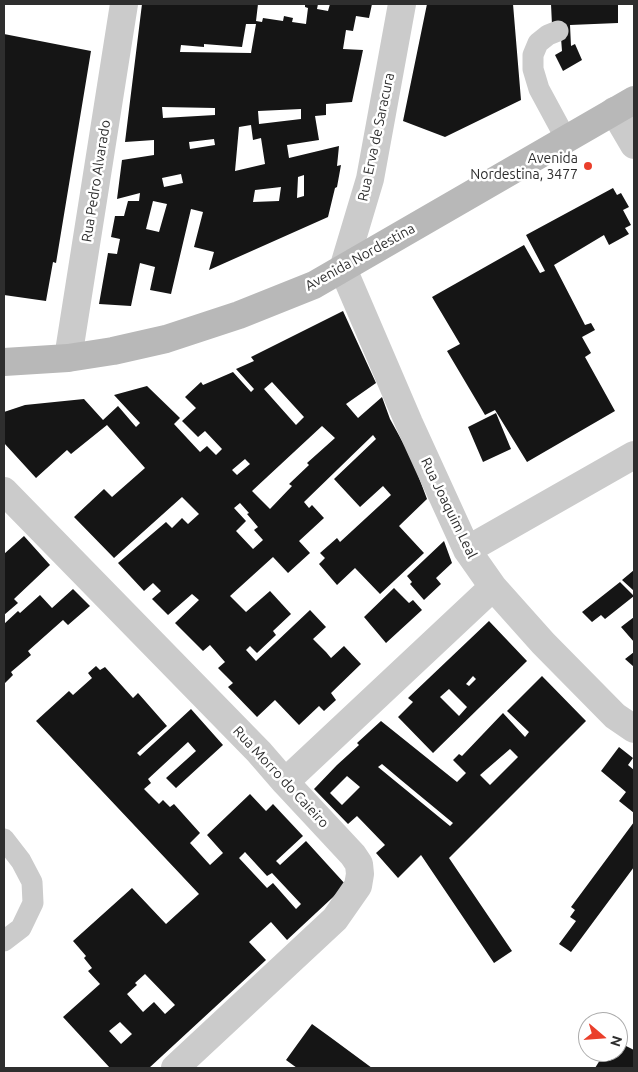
<!DOCTYPE html>
<style>
body{margin:0}
#map{position:relative;width:638px;height:1072px;overflow:hidden;background:#fff;font-family:Ubuntu,sans-serif}
canvas{display:block}
.frame{position:absolute;inset:0;border:5px solid #2e2e2e;pointer-events:none}
.north{position:absolute;left:578px;top:1012px;width:50px;height:50px;box-sizing:border-box;background:#fff;border:1px solid #ababab;border-radius:50%;rotate:108deg;font-size:14px;font-weight:700;line-height:20px;text-align:center;color:#2e2e2e}
.north::after{content:'';display:block;margin:auto;width:18px;height:22px;background:#ea3f2b;clip-path:polygon(50% 0,100% 100%,50% 72%,0 100%)}
</style>
<div id="map">
<canvas width="638" height="1072"></canvas>
<div class="frame"></div>
<div class="north">N</div>
</div>
<script>
const g = document.querySelector('canvas').getContext('2d');
g.lineJoin = 'round';
function paint(path, color) { g.fillStyle = color; g.fill(path, 'evenodd'); }
const shape = rows => new Path2D(rows.map(r => 'M' + r).join(''));
function strokePath(path, color, width, dash) { g.strokeStyle = color; g.lineWidth = width; g.lineCap = dash ? 'butt' : 'round'; g.setLineDash(dash || []); g.stroke(path); }
function label(font, color, halo, rows, align = 'center') {
  g.font = font + ' Ubuntu,sans-serif'; g.lineWidth = 5; g.setLineDash([]); g.textBaseline = 'middle'; g.strokeStyle = halo; g.fillStyle = color; for (const [text, x, y, turn = 0] of rows) {
    g.save(); g.translate(x, y); g.rotate((+turn || 0) * Math.PI / 180); g.textAlign = isNaN(turn) ? turn : align; if (halo) g.strokeText(text, 0, 0); g.fillText(text, 0, 0); g.restore();
  }
}
const building = shape([
 [142,4,258,4,256,21,262,22,263,18,283,21,284,16,293,18,292,22,306,24,308,8,305,7,305,4,318,4,317,9,328,11,330,4,372,4,369,18,356,16,353,31,346,30,343,49,363,50,352,102,326,104,326,115,315,116,319,140,287,145,289,158,339,146,337,166,341,165,337,187,335,188,328,217,209,270,214,252,194,247,203,212,191,209,171,294,150,290,155,267,140,263,131,306,99,304,108,253,117,254,120,239,111,237,115,216,124,216,128,201,139,201,140,193,117,199,122,160,154,155,154,140,125,142],
 [246,24,256,24,251,53,180,52,181,45,204,47,204,44,242,47],
 [162,107,215,108,215,115,163,118],
 [301,109,301,119,259,124,258,111],
 [251,125,253,140,261,138,265,164,235,171,239,127],
 [214,139,215,145,190,149,189,142],
 [181,174,183,183,164,187,162,178],
 [304,175,304,196,297,198,298,177],
 [281,187,279,201,253,202,255,190],
 [153,201,167,204,159,232,146,229],
 [427,4,446,4,446,5,513,4,521,100,445,137,403,121],
 [551,4,618,4,618,23,570,25,571,46,575,44,582,60,563,71,555,55,562,51,560,25,552,25],
 [4,34,91,51,56,263,53,262,46,301,4,295],
 [613,188,617,195,621,193,629,207,623,210,631,225,625,228,629,234,609,245,604,235,554,265,585,325,591,323,595,330,582,337,591,353,585,357,615,411,527,462,495,410,485,415,447,351,460,344,432,297,524,245,540,273,545,271,526,235],
 [343,311,376,383,346,404,358,418,382,397,390,419,412,459,427,499,399,526,424,553,380,594,355,568,337,585,319,564,325,558,320,553,337,538,340,542,391,495,383,486,360,507,334,479,376,439,373,435,304,502,309,508,312,505,324,518,299,541,310,553,288,573,273,557,230,596,246,612,270,591,291,614,273,631,276,635,257,653,250,646,246,650,256,661,310,610,326,627,313,639,326,652,331,658,344,646,361,664,331,693,336,700,324,711,319,706,299,725,275,700,257,717,228,687,233,683,218,668,225,662,210,645,203,651,175,623,199,600,192,594,168,615,152,599,161,591,153,583,144,591,118,563,166,522,172,528,182,518,188,524,199,514,182,497,114,558,74,517,104,489,112,497,145,468,107,425,71,454,67,450,36,478,4,443,4,412,25,405,84,399,103,420,118,406,136,427,140,423,114,395,147,386,180,418,174,424,200,452,207,446,216,455,222,449,205,431,198,437,182,421,196,408,185,397,201,382,203,385,233,372,251,392,254,389,236,369,254,361,251,357],
 [272,382,304,417,296,425,264,389],
 [322,426,335,438,307,463,309,465,289,484,292,486,270,509,252,491],
 [245,459,250,464,237,475,232,470],
 [240,503,249,513,247,514,258,527,254,530,263,540,253,549,236,531,246,521,234,508],
 [496,413,511,449,483,462,468,427],
 [24,536,50,565,14,599,18,603,4,615,4,554],
 [444,541,452,563,436,578,441,584,424,600,410,584,412,582,407,576],
 [634,570,634,591,622,580],
 [620,582,634,596,605,619,601,615,592,622,582,612],
 [394,588,409,603,413,600,422,610,386,643,364,617],
 [73,589,90,606,68,625,63,620,28,651,31,655,11,672,13,675,4,684,4,624,18,611,20,613,40,595,52,608],
 [634,617,634,642,621,627],
 [489,621,527,661,433,753,398,717,413,702,408,698],
 [473,676,476,679,469,686,466,684],
 [449,689,467,707,459,716,440,697],
 [634,652,634,667,625,659],
 [96,666,100,670,105,667,133,698,138,693,167,726,137,753,140,756,191,709,223,745,176,788,166,778,196,751,188,742,148,779,151,783,144,789,159,804,163,800,170,807,174,804,200,833,190,843,210,865,223,853,207,835,250,794,266,811,273,804,303,836,276,861,280,865,306,841,346,885,287,940,271,922,249,942,266,960,149,1068,110,1068,63,1017,100,984,88,971,92,968,84,958,86,956,73,941,132,888,166,924,199,894,36,721,69,691,73,695,92,678,88,673],
 [245,852,267,876,272,873,301,904,296,909,273,883,267,888,239,858],
 [145,974,175,1005,165,1014,154,1002,143,1012,127,994,137,985,135,983],
 [120,1022,132,1034,121,1044,109,1031],
 [542,676,586,721,449,858,512,951,494,963,421,855,398,878,376,853,385,845,357,816,348,824,314,789,337,765,359,745,357,743,381,721,457,782,466,773,453,760,459,754,462,756,503,713,525,737,529,732,507,711],
 [510,749,518,757,490,785,480,775],
 [382,764,401,780,453,823,450,826,378,767],
 [347,776,360,787,342,805,330,793],
 [619,747,633,758,628,765,634,770,634,813,619,801,626,792,601,771],
 [634,822,634,867,571,952,559,944,576,921,570,917,575,910,571,907],
 [312,1024,330,1037,372,1068,297,1068,286,1060],
 [618,1042,634,1050,634,1068,595,1068,605,1052,618,1052]
]);
const service = shape([
 [558,31,548,35,538,43,533,55,533,69,539,89,566,139],
 [4,839,21,861,32,882,33,903,21,928,4,941]
]);
const minor = shape([
 [402,4,370,179,343,269,409,423,467,550,493,587,543,643,615,716,634,729],
 [614,111,634,145],
 [68,358,124,4],
 [4,491,259,752,285,782,353,855,359,864,360,874,358,886,335,919,175,1068],
 [467,550,634,455],
 [285,782,493,587]
]);
const secondary = shape([
 [4,362,68,358,113,351,166,339,239,315,314,285,634,100]
]);
const markers = [
 [588,166,5,"#ea3f2b"]
];
const streetNames = [
 ["Rua Erva de Saracura",376,137,-78],
 ["Rua Pedro Alvarado",96,181,-81],
 ["Avenida Nordestina",360,257,-29],
 ["Rua Joaquim Leal",449,508,64],
 ["Rua Morro do Caieiro",281,777,47]
];
const poiNames = [
 ["Avenida",578,158],
 ["Nordestina, 3477",578,174]
];
paint(building, '#151515');
strokePath(service, '#cbcbcb', 21);
strokePath(minor, '#cbcbcb', 28);
strokePath(secondary, '#b8b8b8', 28);
for (const [x, y, r, color] of markers) { const dot = new Path2D(); dot.arc(x, y, r, 0, 2 * Math.PI); g.fillStyle = color; g.fill(dot); strokePath(dot, '#fff', 2); }
label('14px', '#2e2e2e', '#fff', streetNames);
label('14px', '#2e2e2e', '#fff', poiNames, 'right');
</script>
